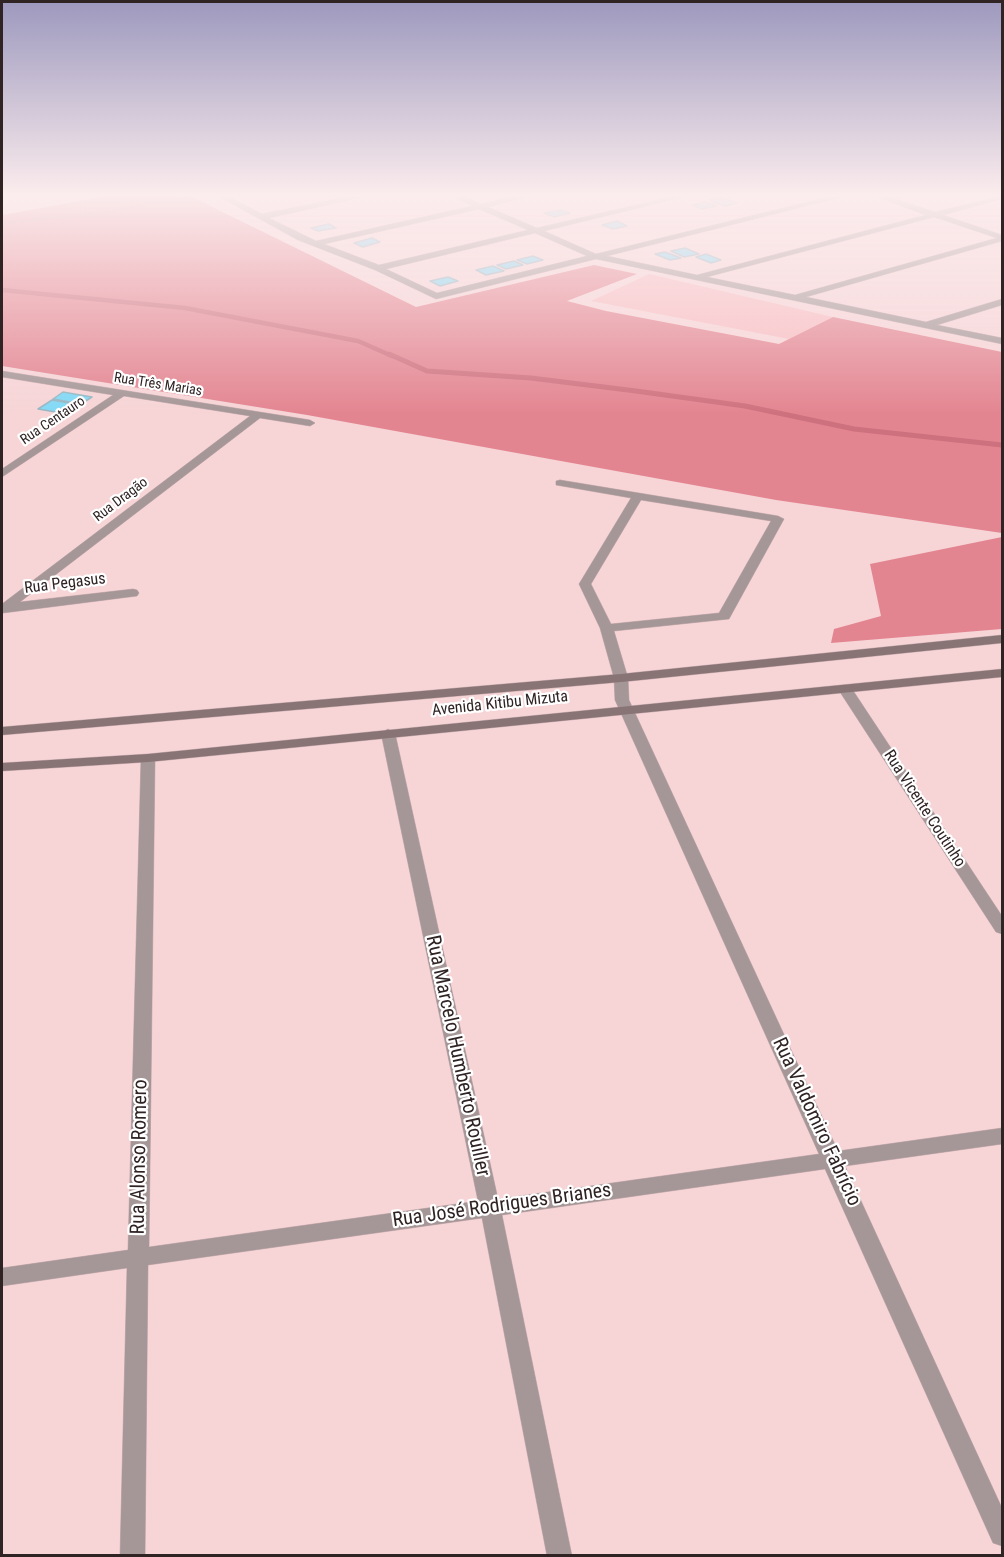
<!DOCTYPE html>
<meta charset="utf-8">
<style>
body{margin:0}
#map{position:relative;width:1004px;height:1557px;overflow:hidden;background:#f7d5d7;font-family:"Roboto Condensed",sans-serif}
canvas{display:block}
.frame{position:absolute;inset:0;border:3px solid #2f2324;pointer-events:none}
</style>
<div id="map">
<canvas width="1004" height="1557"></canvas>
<div class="frame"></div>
</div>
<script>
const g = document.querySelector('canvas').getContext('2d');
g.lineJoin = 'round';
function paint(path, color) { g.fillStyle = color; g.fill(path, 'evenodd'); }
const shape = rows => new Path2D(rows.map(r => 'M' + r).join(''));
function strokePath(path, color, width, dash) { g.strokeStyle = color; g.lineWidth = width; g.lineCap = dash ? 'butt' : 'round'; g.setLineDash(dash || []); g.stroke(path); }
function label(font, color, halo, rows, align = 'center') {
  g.font = font + ' "Roboto Condensed",sans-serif'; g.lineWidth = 4.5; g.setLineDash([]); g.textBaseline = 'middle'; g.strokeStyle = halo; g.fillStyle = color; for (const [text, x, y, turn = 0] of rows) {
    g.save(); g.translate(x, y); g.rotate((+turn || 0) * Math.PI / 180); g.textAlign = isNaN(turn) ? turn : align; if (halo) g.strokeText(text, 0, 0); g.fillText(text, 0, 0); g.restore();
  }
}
const green = shape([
 [649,274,833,317,789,339,591,301]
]);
const forest = shape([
 [108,196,190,196,416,307,594,265,637,274,567,301,606,311,779,344,833,317,1002,352,1002,533,776,500,307,415,2,366,2,215],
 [1002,537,1002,629,831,643,834,629,881,616,870,564]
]);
const streamFar1 = shape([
 [2,290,185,308,358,341,392,356]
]);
const stream = shape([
 [389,354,427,371,531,378,636,391,745,406,854,429,1002,445]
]);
const building = shape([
 [721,197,737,203,725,206,709,200,721,197],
 [706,202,717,206,702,209,692,205,706,202],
 [561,210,570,213,554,217,544,213,561,210],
 [617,221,627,226,613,229,602,225,617,221],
 [329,224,336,228,318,231,311,228,329,224],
 [372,238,380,242,363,247,354,243,372,238],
 [685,248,699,254,684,257,671,251,685,248],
 [665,252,681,258,670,260,655,254,665,252],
 [706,254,721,260,711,263,696,257,706,254],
 [533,256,543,260,527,264,517,260,533,256],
 [514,261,523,265,506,269,497,265,514,261],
 [493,266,504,271,486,275,476,270,493,266],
 [448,277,458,281,440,286,430,281,448,277],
 [63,392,92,397,81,404,53,399,63,392],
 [52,400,80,405,67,414,38,409,52,400]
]);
const path = shape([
 [2,223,107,212,189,196]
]);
const street = shape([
 [218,196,228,196,262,214,351,196,367,196,269,218,316,241,472,206,452,196,463,196,481,204,515,196,530,196,488,207,537,228,674,196,688,196,544,231,596,254,832,196,846,196,607,256,697,275,926,215,874,196,886,196,935,212,1002,196,1002,199,943,215,1002,235,1002,241,806,297,926,322,1002,299,1002,305,937,325,1002,338,1002,344,596,259,436,299,375,270,298,240,218,196],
 [479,209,528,230,379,265,324,244,479,209],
 [934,217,997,238,795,295,707,277,934,217],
 [535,233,587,256,437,293,386,269,535,233],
 [2,371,310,420,315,423,310,426,260,418,20,602,133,589,137,590,139,593,137,596,3,613,2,604,250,416,124,396,2,477,2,469,113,395,2,377,2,371],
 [560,480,778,516,784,519,729,619,614,631,628,678,629,700,838,1151,1002,1128,1002,1144,845,1166,1002,1508,1002,1546,993,1543,825,1169,502,1215,572,1556,547,1556,482,1218,148,1265,145,1556,120,1556,127,1268,2,1286,2,1268,128,1250,141,758,143,755,153,755,155,758,149,1247,478,1201,381,733,388,729,395,733,498,1199,819,1154,615,700,614,678,600,628,579,584,631,498,556,485,556,481,560,480],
 [641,500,771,521,719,613,611,624,591,584,641,500],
 [845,685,852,689,1002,916,1002,934,996,932,838,689,845,685]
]);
const secondary = shape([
 [1002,635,1002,643,621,682,2,735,2,727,621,674,1002,635],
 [1002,669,1002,677,148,762,2,771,2,763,148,754,1002,669]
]);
const farStreetnames = [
 ["Rua Três Marias",158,385,9],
 ["Rua Centauro",53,421,-34],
 ["Rua Dragão",121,500,-37]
];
const streetNames = [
 ["Rua Pegasus",65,584,-7],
 ["Avenida Kitibu Mizuta",500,704,-6],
 ["Rua Vicente Coutinho",924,809,57]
];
const nearStreetnames = [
 ["Rua Marcelo Humberto Rouiller",457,1056,78],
 ["Rua Valdomiro Fabrício",816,1122,65],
 ["Rua Alonso Romero",140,1157,-89],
 ["Rua José Rodrigues Brianes",502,1206,-8]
];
paint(green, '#f8bdc2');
paint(forest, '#e38591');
strokePath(streamFar1, '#ce717e', 4.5);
strokePath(stream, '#ce717e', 5);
paint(building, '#81d9f6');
strokePath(building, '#97b7c3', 1.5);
strokePath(street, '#cfb1b3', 1);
strokePath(secondary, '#cfb1b3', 1);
strokePath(path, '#a98f91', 2, [1.5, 1.5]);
paint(street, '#a59697');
paint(secondary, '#887375');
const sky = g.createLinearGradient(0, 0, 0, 414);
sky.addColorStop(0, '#9d99be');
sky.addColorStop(0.47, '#fbeced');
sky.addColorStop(1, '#fbeced00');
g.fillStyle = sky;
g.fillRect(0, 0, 1004, 414);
label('14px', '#2f2324', '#fff', farStreetnames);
label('16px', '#2f2324', '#fff', streetNames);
label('20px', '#2f2324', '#fff', nearStreetnames);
</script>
